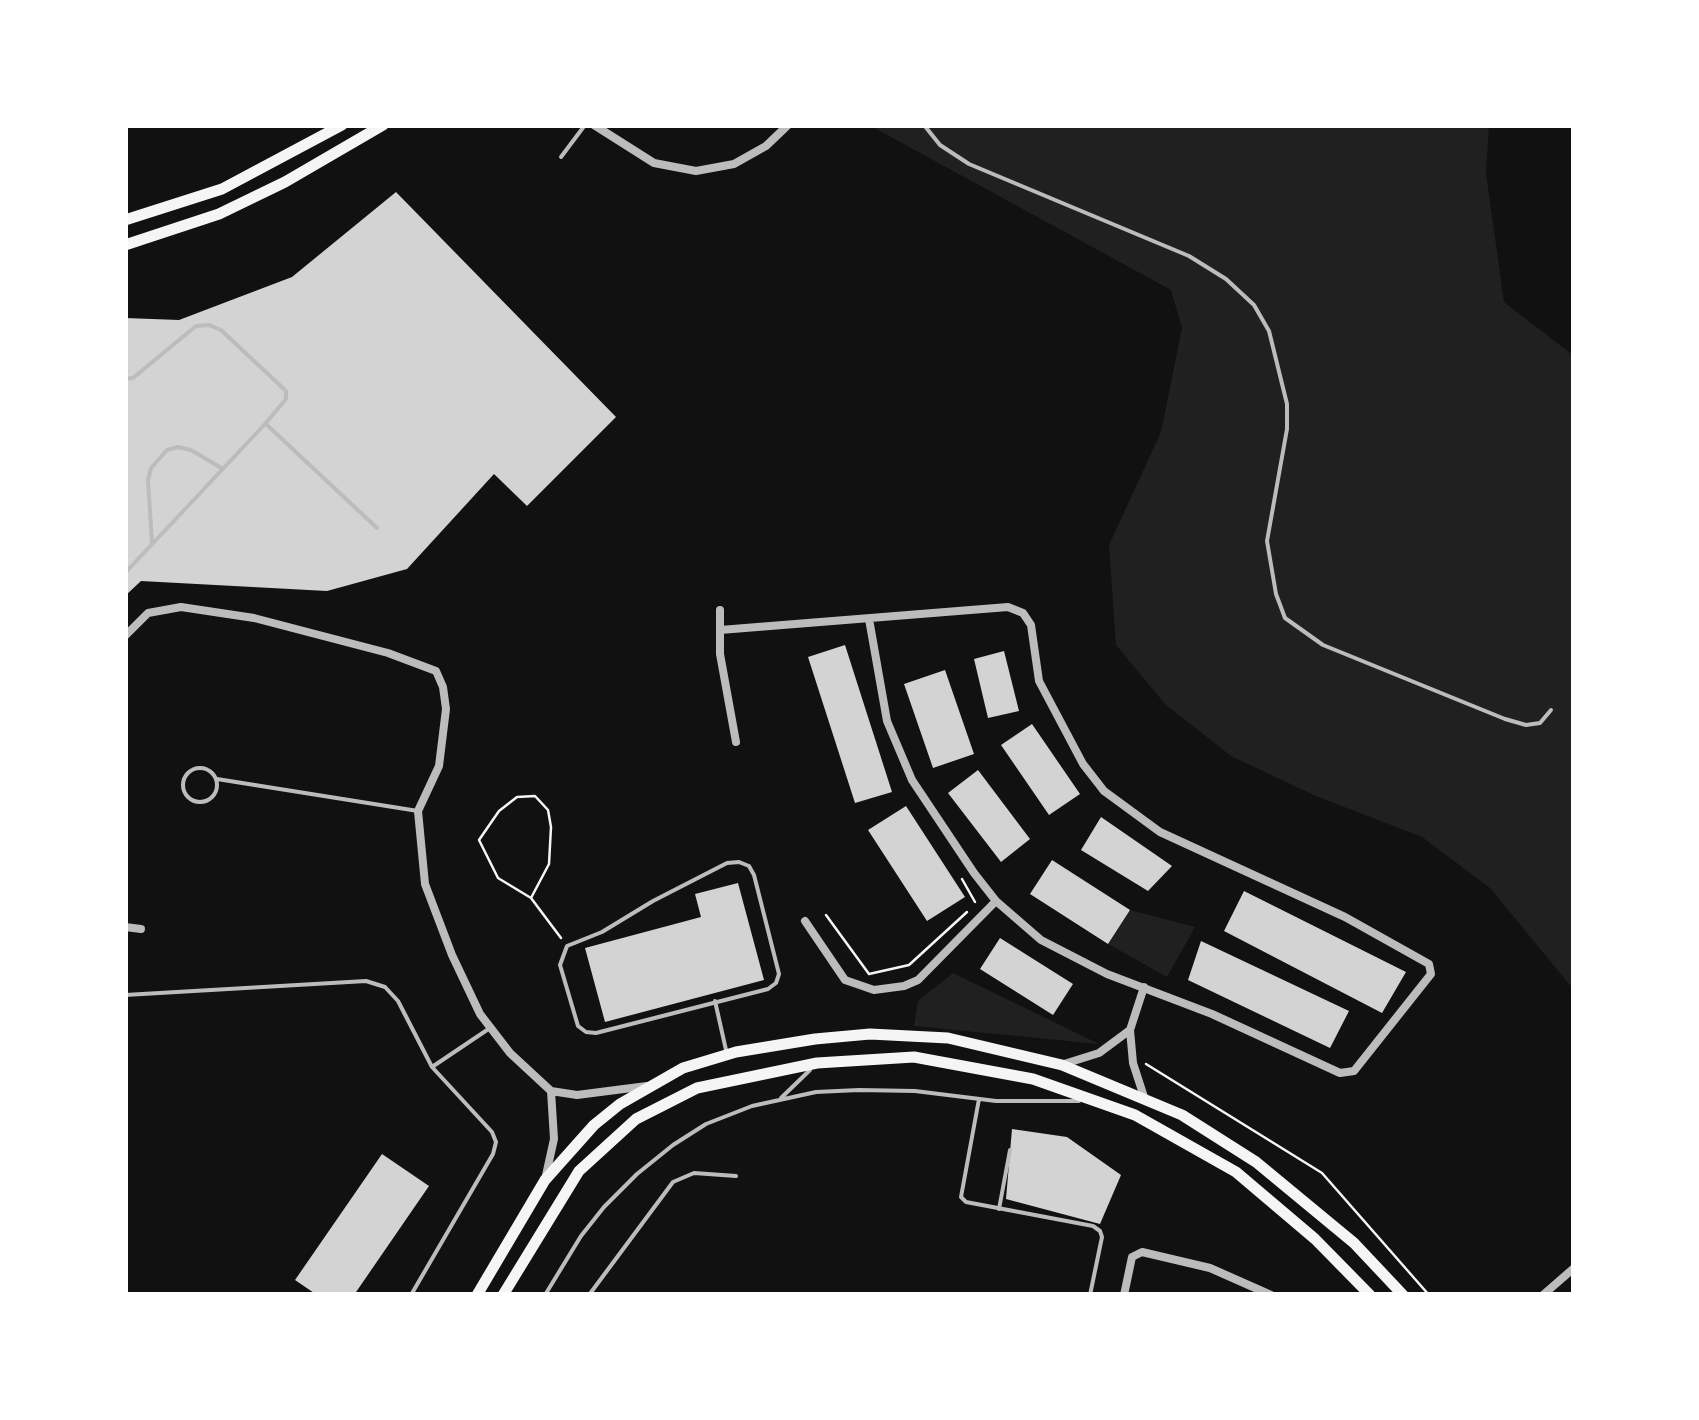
<!DOCTYPE html>
<style>
body{margin:0}
#map{position:relative;width:1699px;height:1420px;overflow:hidden;background:#111;font-family:Signika,sans-serif}
canvas{display:block}
.frame{position:absolute;inset:0;border:128px solid #fff;pointer-events:none}
</style>
<div id="map">
<canvas width="1699" height="1420"></canvas>
<div class="frame"></div>
</div>
<script>
const g = document.querySelector('canvas').getContext('2d');
g.lineJoin = 'round';
function paint(path, color) { g.fillStyle = color; g.fill(path, 'evenodd'); }
const shape = rows => new Path2D(rows.map(r => 'M' + r).join(''));
function strokePath(path, color, width, dash) { g.strokeStyle = color; g.lineWidth = width; g.lineCap = dash ? 'butt' : 'round'; g.setLineDash(dash || []); g.stroke(path); }
const green = shape([
 [869,125,1489,125,1486,173,1504,302,1574,356,1574,990,1490,888,1422,837,1316,796,1231,756,1165,704,1116,645,1109,545,1161,432,1182,328,1171,290],
 [1130,910,1195,927,1167,977,1108,944],
 [953,973,1099,1044,914,1026,918,1001]
]);
const building = shape([
 [396,192,616,417,527,506,494,474,407,569,327,591,141,581,125,596,125,318,179,320,292,277],
 [845,645,892,792,855,803,808,657],
 [1004,651,1019,711,988,718,974,659],
 [945,670,974,754,933,768,904,684],
 [1032,724,1080,794,1049,815,1001,745],
 [978,770,1030,839,1001,862,948,793],
 [906,806,965,897,927,921,868,830],
 [1101,817,1172,866,1148,891,1081,850],
 [1052,860,1130,910,1108,944,1030,894],
 [738,883,764,980,605,1022,585,948,701,917,695,894],
 [1244,891,1406,972,1382,1013,1224,931],
 [1000,938,1073,984,1053,1015,980,969],
 [1201,941,1349,1011,1330,1048,1188,980],
 [1012,1129,1067,1137,1121,1175,1100,1224,1006,1199],
 [382,1154,429,1186,354,1295,317,1295,295,1280]
]);
const path = shape([
 [962,879,975,902],
 [531,898,549,864,551,827,548,810,535,796,517,797,499,811,479,840,498,878,531,898,561,938],
 [826,915,869,974,909,965,967,912],
 [1146,1064,1322,1173,1429,1295]
]);
const service = shape([
 [924,125,940,145,969,164,1189,256,1226,279,1254,305,1269,331,1287,404,1287,429,1267,541,1276,594,1285,618,1323,645,1505,719,1526,725,1540,723,1551,710],
 [561,157,585,125],
 [125,379,133,378,196,326,209,325,221,330,286,391,286,399,265,424,125,573],
 [267,425,377,528],
 [152,542,148,480,151,468,167,450,178,447,191,450,223,469],
 '183 785a17 17 0 1 1 34 0a17 17 0 1 1-34 0Z',
 [217,779,418,811],
 [739,862,749,866,754,875,779,974,776,983,768,989,596,1033,586,1032,578,1026,560,965,567,946,602,932,653,901,727,863,739,862],
 [125,995,366,981,385,987,398,1001,432,1067,492,1132,496,1142,493,1154,411,1295],
 [715,1001,726,1050],
 [432,1067,490,1028],
 [781,1098,810,1070],
 [979,1099,961,1197,966,1202,1093,1226,1100,1231,1102,1237,1090,1295],
 [999,1209,1010,1150],
 [545,1295,581,1236,604,1207,637,1174,673,1145,706,1124,752,1106,816,1092,859,1090,915,1091,996,1101,1079,1101],
 [589,1295,673,1182,694,1173,736,1176]
]);
const minor = shape([
 [594,125,654,163,696,171,734,164,766,146,788,125],
 [720,610,720,654,736,742],
 [720,630,1008,607,1023,613,1031,625,1039,681,1083,764,1104,791,1160,832,1345,917,1429,964,1431,974,1354,1071,1340,1073,1212,1014,1107,974,1041,940,996,901,974,873,912,780,887,721,869,619],
 [125,636,148,613,181,607,254,618,388,653,436,671,443,687,446,709,439,766,418,811,425,884,452,955,480,1014,510,1053,551,1091,577,1095,647,1086],
 [805,921,845,980,874,990,904,986,918,980,996,901],
 [125,927,141,929],
 [1144,987,1130,1030,1133,1063,1145,1100],
 [1064,1064,1099,1053,1130,1030],
 [546,1175,554,1139,551,1091],
 [1124,1295,1132,1257,1142,1252,1210,1268,1271,1295],
 [1543,1295,1574,1268]
]);
const secondary = shape([
 [125,220,222,189,342,125],
 [125,245,219,214,285,182,383,125],
 [477,1295,545,1180,594,1125,620,1104,683,1068,736,1052,815,1039,870,1034,948,1038,1062,1065,1182,1115,1256,1162,1354,1243,1403,1295],
 [503,1295,579,1171,636,1119,697,1088,817,1063,914,1057,1033,1079,1135,1115,1236,1172,1315,1239,1370,1295]
]);
paint(green, '#202020');
paint(building, '#d3d3d3');
strokePath(path, '#f5f5f5', 2.5);
strokePath(service, '#bcbcbc', 4);
strokePath(minor, '#bcbcbc', 8);
strokePath(secondary, '#f5f5f5', 11);
</script>
